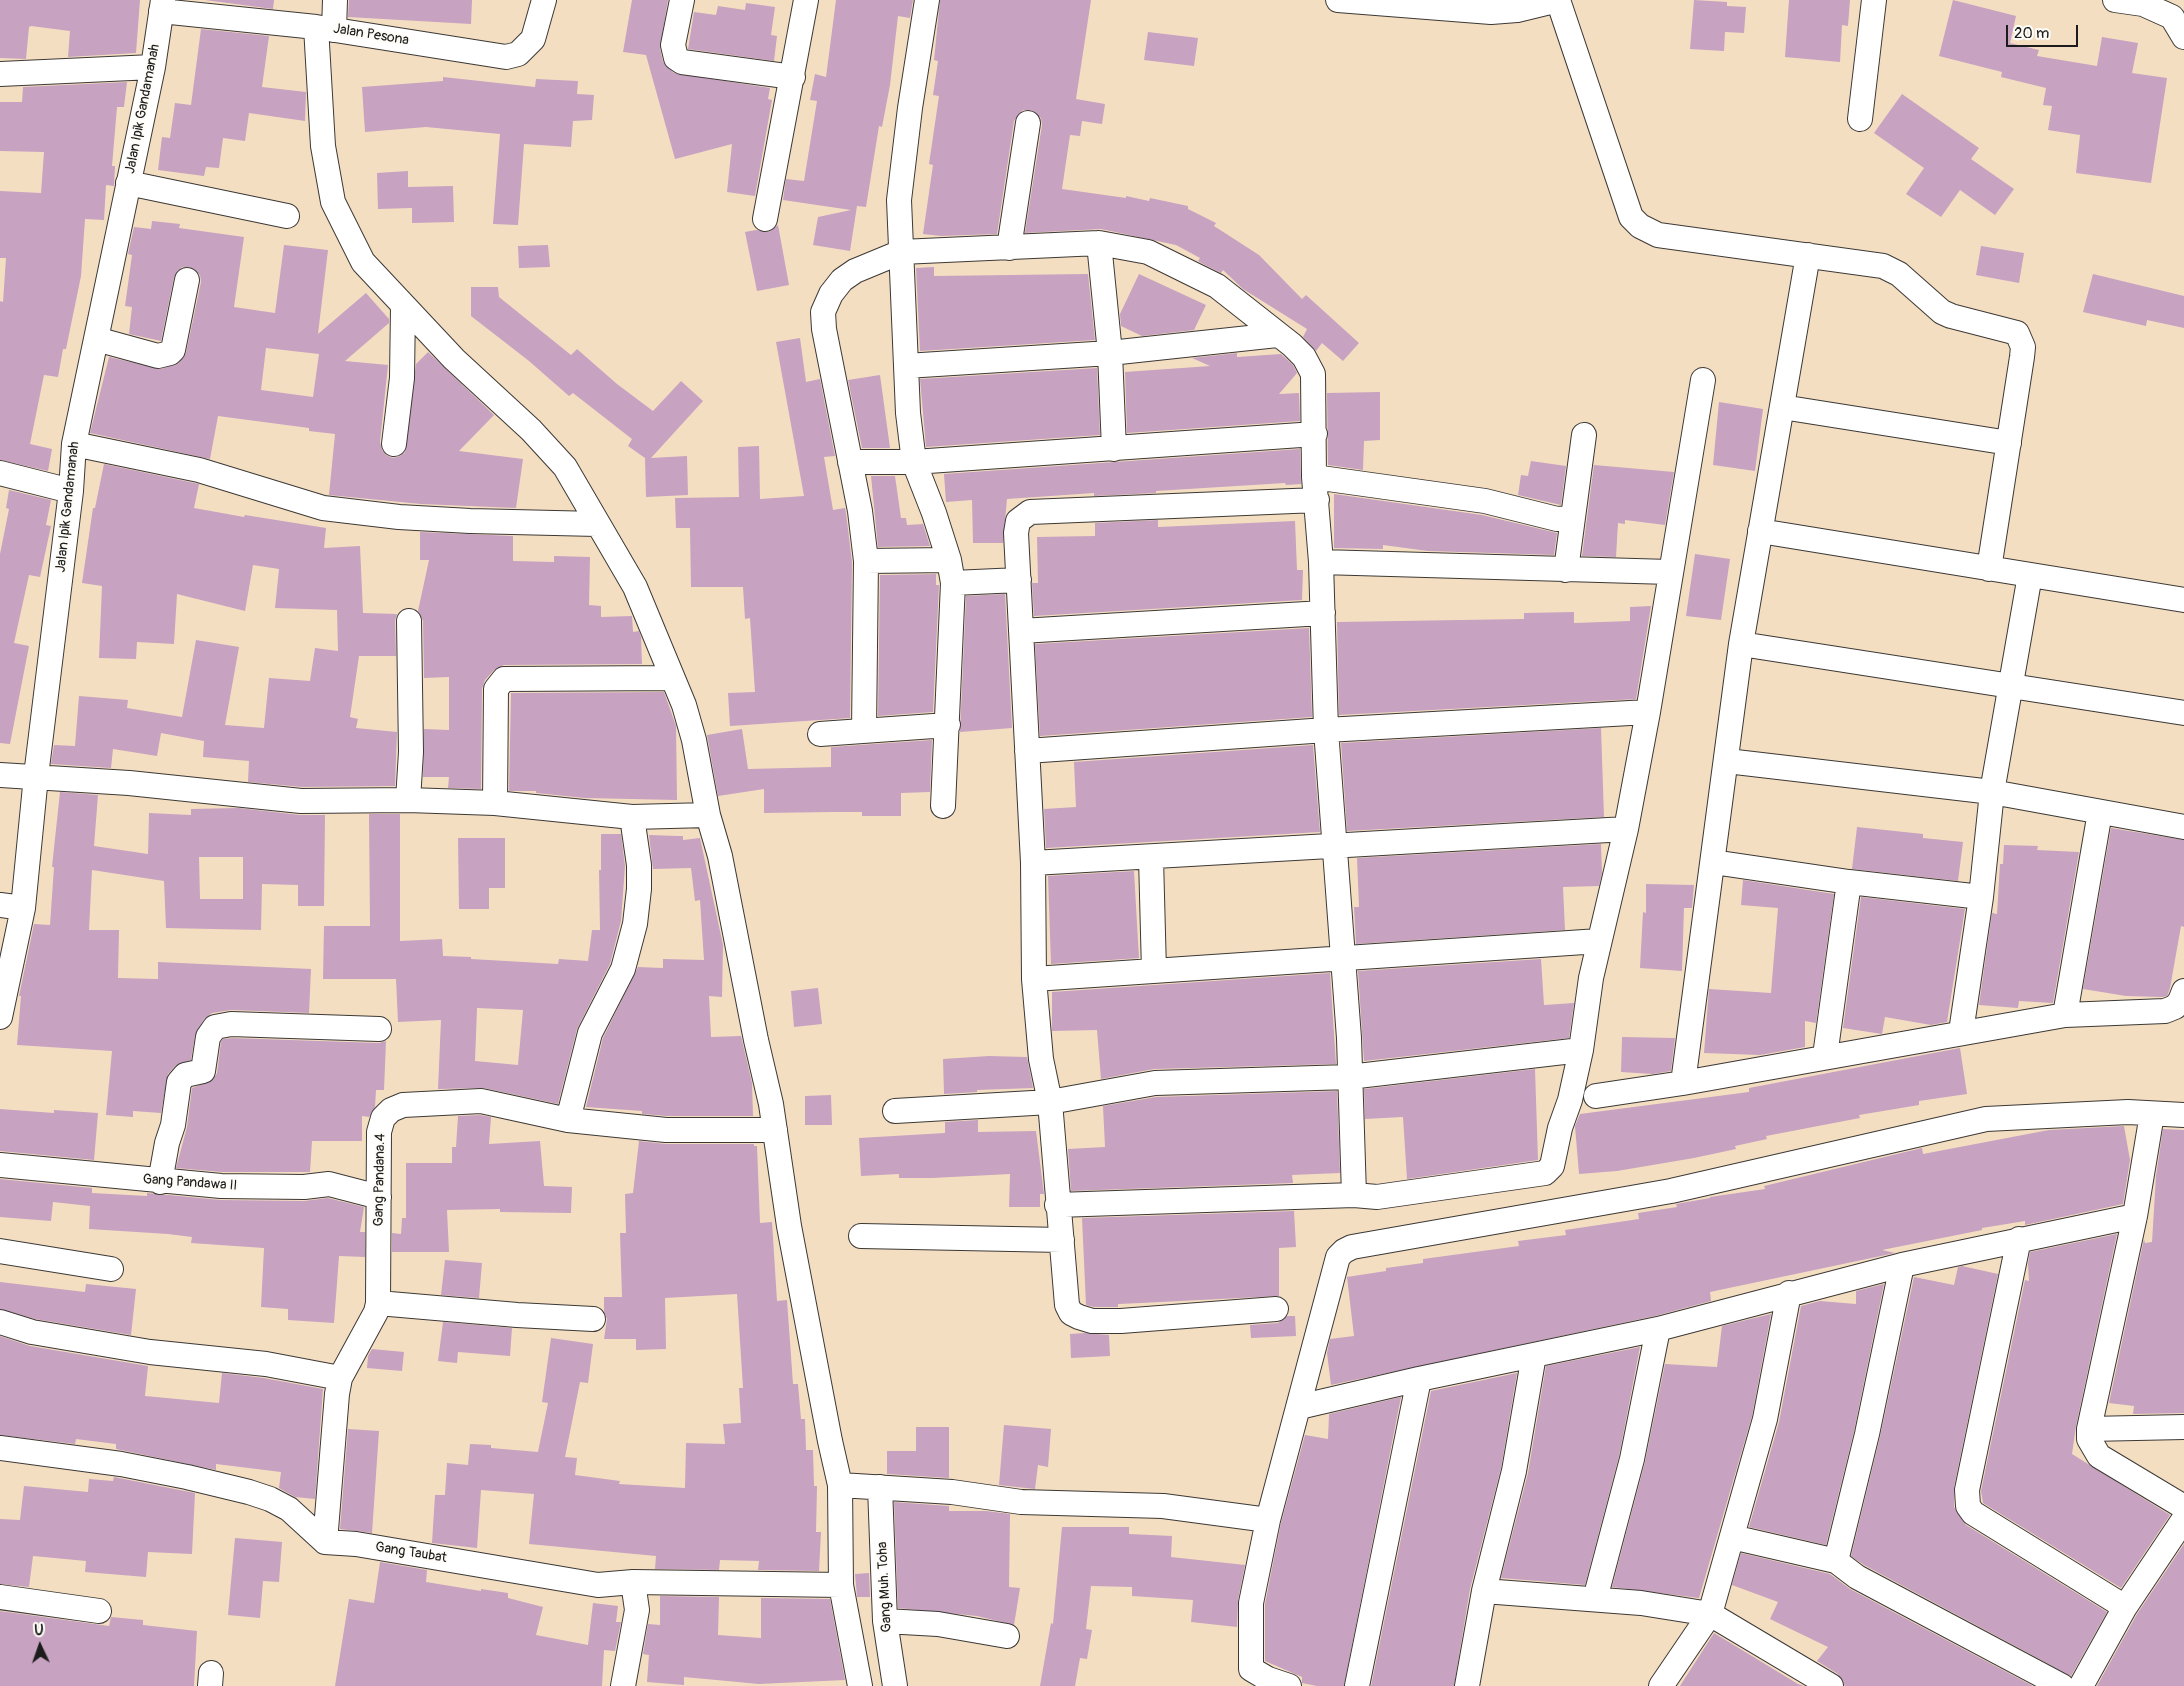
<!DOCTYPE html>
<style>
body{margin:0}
#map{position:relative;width:2184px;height:1686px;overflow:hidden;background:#f4dec2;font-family:Pangolin,sans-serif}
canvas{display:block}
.north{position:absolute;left:15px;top:1621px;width:50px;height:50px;-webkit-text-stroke:4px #fdfcf7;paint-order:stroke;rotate:357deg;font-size:14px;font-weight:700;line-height:20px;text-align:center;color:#1c1c1c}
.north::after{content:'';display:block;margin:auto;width:18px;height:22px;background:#1c1c1c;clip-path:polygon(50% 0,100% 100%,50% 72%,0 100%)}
.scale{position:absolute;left:2006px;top:25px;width:72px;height:22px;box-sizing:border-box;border:2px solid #1c1c1c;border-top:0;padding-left:6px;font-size:15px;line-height:18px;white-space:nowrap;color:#1c1c1c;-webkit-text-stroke:4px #fdfcf7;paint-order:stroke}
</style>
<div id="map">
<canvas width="2184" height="1686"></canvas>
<div class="north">U</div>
<div class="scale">20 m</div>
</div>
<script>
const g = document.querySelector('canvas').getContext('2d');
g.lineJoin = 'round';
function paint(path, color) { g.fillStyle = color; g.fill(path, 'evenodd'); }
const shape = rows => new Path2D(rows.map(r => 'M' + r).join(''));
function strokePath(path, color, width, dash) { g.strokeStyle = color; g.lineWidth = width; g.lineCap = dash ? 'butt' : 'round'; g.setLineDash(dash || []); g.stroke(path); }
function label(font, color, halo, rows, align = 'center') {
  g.font = font + ' Pangolin,sans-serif'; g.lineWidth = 4; g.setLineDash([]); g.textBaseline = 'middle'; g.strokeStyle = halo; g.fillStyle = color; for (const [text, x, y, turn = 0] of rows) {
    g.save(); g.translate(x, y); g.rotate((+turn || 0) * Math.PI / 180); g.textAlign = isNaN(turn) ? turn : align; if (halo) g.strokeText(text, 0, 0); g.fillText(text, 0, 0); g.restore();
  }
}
const building = shape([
 [0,0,140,0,136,53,68,57,70,31,31,26,29,27,26,59,0,58],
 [205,0,274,0,273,9],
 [349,0,472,0,471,24,348,17],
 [632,0,668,0,660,48,663,62,674,73,770,88,768,99,772,100,755,196,727,192,732,144,675,159,646,55,623,52],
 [836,0,913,0,910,18,898,16,890,85,882,127,879,126,866,207,857,206,850,251,813,245,818,217,851,210,783,200,786,179,804,181,817,101,810,100,815,74,826,77],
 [940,0,1091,0,1076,99,1105,104,1102,124,1082,121,1080,136,1070,135,1062,189,1126,198,1126,196,1149,201,1150,198,1188,206,1188,209,1216,223,1214,226,1259,255,1302,299,1306,295,1359,343,1343,361,1322,343,1316,351,1303,337,1307,329,1243,289,1223,270,1221,273,1203,264,1198,261,1200,258,1176,245,1101,229,1025,233,1042,125,1041,118,1031,110,1023,110,1014,121,997,234,941,236,923,234,933,165,929,164,939,96,933,95,938,61,934,60],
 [1694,0,1727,2,1727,6,1746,7,1744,33,1725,32,1724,51,1690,49],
 [1789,0,1850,0,1848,26,1842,25,1840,62,1785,57],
 [1953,0,2016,16,2010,43,2039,50,2037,56,2097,66,2102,37,2138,43,2132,73,2167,78,2151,183,2076,173,2080,135,2048,130,2052,106,2043,105,2046,88,2001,77,2002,72,1939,56],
 [746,3,775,7,771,35,777,36,774,61,688,49,694,12,716,15,718,6,745,10],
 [201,29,269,36,262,87,306,92,305,121,249,113,245,141,223,138,219,168,206,167,204,176,158,170,162,137,170,138,175,103,191,105],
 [1148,32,1198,38,1194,66,1144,60],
 [443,77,535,87,536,79,578,81,577,94,594,95,592,120,573,121,571,147,524,144,518,225,493,224,500,134,426,127,365,132,362,87,443,81],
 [127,82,124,107,117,107,112,166,115,166,114,186,106,185,104,220,85,219,81,276,66,349,63,349,58,377,44,375,30,444,52,449,48,471,0,460,0,301,3,302,6,258,0,258,0,191,41,193,44,152,0,151,0,102,22,102,23,87],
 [1902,94,1979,148,1971,159,2014,189,1995,215,1960,190,1941,217,1906,194,1924,168,1874,133],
 [408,171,408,187,453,186,454,222,412,223,412,208,378,209,377,173],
 [152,221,180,224,179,228,244,237,234,307,275,313,284,245,328,250,318,334,366,293,389,319,389,323,345,361,388,365,380,442,382,450,386,455,393,458,400,456,405,452,416,364,428,352,494,415,459,451,523,459,516,508,421,504,329,495,335,434,309,431,309,428,218,416,210,459,90,433,109,357,161,369,179,363,186,353,201,282,200,275,190,267,182,267,174,277,161,341,129,334,132,307,125,306,132,255,128,254,134,227,151,229],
 [266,348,319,354,313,397,261,390],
 [778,225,789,285,757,291,745,232,756,230,769,232],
 [548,245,550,267,519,268,518,246],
 [1981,246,2024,253,2019,283,1976,275],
 [934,267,934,276,1088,274,1095,340,920,351,916,268],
 [1139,274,1206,305,1194,330,1142,336,1121,326,1120,314],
 [2093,274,2184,296,2184,328,2147,320,2146,326,2083,312],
 [471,287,498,287,499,297,571,355,577,349,617,384,653,411,681,381,703,401,651,458,687,456,688,495,646,497,645,458,628,446,632,439,573,393,569,396,529,361,471,316],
 [800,338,806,382,820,379,835,456,824,457,833,510,845,508,846,513,852,562,850,718,730,726,728,693,755,692,750,618,745,619,743,587,691,587,690,528,676,528,675,498,739,497,738,447,759,446,760,499,804,496,776,342],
 [1237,353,1237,357,1281,354,1293,365,1297,373,1279,394,1299,393,1300,421,1127,433,1125,372,1210,366,1192,358],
 [1097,368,1100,435,926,447,920,379],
 [880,375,890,448,862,448,848,380],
 [1380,392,1380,440,1364,441,1363,470,1328,465,1327,393],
 [1719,402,1763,409,1755,471,1713,465],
 [1300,449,1301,484,1286,485,1285,483,1156,491,1156,493,1094,496,1094,493,1007,499,1003,543,973,543,972,500,946,502,944,474],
 [1531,461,1566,466,1561,505,1518,495,1521,475,1528,476],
 [104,464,199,484,194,508,244,517,245,515,326,528,324,548,360,546,363,613,397,614,395,621,396,656,359,656,350,717,358,719,356,728,397,732,395,786,302,787,248,782,249,761,203,757,204,741,161,733,157,756,113,749,111,768,51,764,54,745,75,746,79,696,128,700,127,708,182,717,196,640,239,647,225,725,264,728,269,678,310,681,315,648,338,651,337,610,275,608,279,569,253,565,245,611,177,594,174,644,137,642,136,659,99,658,102,586,82,583,93,508,95,508],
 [1594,465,1674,472,1665,525,1625,520,1625,524,1618,523,1616,557,1582,556],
 [871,476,895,476,901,518,906,518,907,525,923,524,930,546,878,547],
 [9,490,51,500,46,525,51,526,40,577,29,575,14,643,29,646,10,744,0,743,0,554,9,509,6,508],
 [1334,494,1482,515,1557,533,1554,555,1428,551,1383,545,1383,549,1334,548],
 [1158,520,1158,527,1295,521,1297,570,1303,570,1302,600,1034,616,1032,583,1038,583,1037,537,1095,536,1095,523],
 [420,532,513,536,513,561,554,562,554,556,590,557,589,605,601,606,601,617,632,616,633,632,639,631,641,637,642,664,504,665,494,670,485,680,482,689,481,789,448,788,449,777,423,777,424,729,449,730,449,677,424,678,423,621,418,611,429,560,420,560],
 [1695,554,1730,559,1721,620,1686,616],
 [936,574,936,585,939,585,933,712,878,716,880,575],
 [1005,594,1012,728,960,732,966,596],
 [1651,606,1636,699,1339,715,1337,622,1524,619,1524,613,1574,612,1574,623,1630,621,1630,607],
 [1309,628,1312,717,1040,736,1035,644],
 [664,692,676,726,677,800,585,798,536,793,536,791,509,791,511,693],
 [1601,728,1604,817,1347,831,1341,743],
 [742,729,748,769,831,767,831,747,932,740,930,792,901,793,901,816,862,816,862,812,832,812,764,813,764,789,718,796,707,735],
 [1313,745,1320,832,1046,848,1044,809,1076,807,1074,762],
 [60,792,98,795,94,846,148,854,149,813,191,815,191,809,239,808,300,815,325,815,324,906,298,906,298,885,262,884,261,930,166,928,164,881,92,870,89,930,119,930,118,978,158,979,158,962,311,969,309,1013,231,1010,212,1013,204,1019,195,1035,191,1060,175,1066,168,1074,161,1113,133,1111,133,1117,106,1115,112,1051,17,1045,21,996,19,996,34,924,50,925,54,867,52,867],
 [199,857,243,857,243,899,200,899],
 [369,814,400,814,400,941,442,939,443,956,471,957,471,959,558,964,559,959,588,961,592,930,600,930,599,870,601,870,601,834,621,834,625,866,621,921,610,964,577,1029,558,1104,484,1088,438,1089,441,1020,398,1022,396,979,323,979,324,926,370,926],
 [477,1008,523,1010,518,1065,475,1061],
 [1857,827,1923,834,1923,838,1963,842,1958,881,1852,869],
 [2111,828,2184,840,2184,927,2181,926,2170,988,2167,996,2162,997,2126,996,2083,989],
 [649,835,678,836,683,836,683,840,700,838,723,945,722,997,709,996,711,1037,741,1036,752,1083,753,1116,667,1116,642,1114,642,1111,586,1107,603,1038,638,967,663,968,663,959,704,960,700,900,695,901,691,868,653,869],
 [458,838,505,838,505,888,489,888,489,909,459,909],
 [1601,844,1602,873,1599,886,1563,887,1565,930,1356,944,1354,907,1359,907,1357,858],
 [2004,845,2038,846,2037,850,2079,852,2053,1003,2019,1001,2018,1008,1979,1005,1992,913,1997,914,2000,864,2003,864],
 [1134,871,1139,958,1051,964,1048,876],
 [1743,880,1834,894,1816,1023,1805,1021,1805,1047,1760,1055,1704,1053,1709,989,1771,993,1778,908,1741,905],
 [1646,884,1694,885,1692,908,1684,908,1682,971,1640,968,1643,912,1646,913],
 [1861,897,1965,909,1947,1022,1931,1025,1885,1017,1882,1034,1843,1028],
 [1541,959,1544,1005,1574,1003,1569,1038,1364,1061,1358,971],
 [1330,973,1336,1064,1154,1069,1101,1079,1097,1030,1052,1031,1052,992],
 [818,988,822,1024,794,1027,791,991],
 [1622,1037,1675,1038,1671,1071,1653,1074,1621,1072],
 [232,1038,379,1043,386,1041,384,1090,376,1090,375,1107,369,1117,362,1116,362,1141,312,1141,310,1172,222,1172,176,1168,187,1127,192,1088,213,1080,217,1073,221,1042,223,1039],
 [1960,1048,1967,1094,1919,1101,1919,1105,1859,1115,1860,1118,1766,1136,1767,1139,1735,1146,1736,1149,1694,1158,1617,1171,1579,1174,1575,1126,1580,1114,1749,1092,1749,1088],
 [989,1056,1027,1057,1033,1088,977,1090,977,1092,944,1094,943,1059],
 [1535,1069,1538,1160,1407,1179,1403,1117,1365,1119,1364,1089],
 [1337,1091,1340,1173,1292,1175,1293,1183,1071,1191,1068,1149,1105,1147,1103,1106,1156,1097],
 [831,1095,832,1125,805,1125,805,1096],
 [0,1109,54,1113,54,1110,98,1113,94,1160,0,1151],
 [480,1115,491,1117,489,1144,540,1141,544,1186,572,1187,571,1213,500,1212,500,1209,447,1210,449,1252,392,1252,392,1233,401,1234,402,1218,406,1218,406,1163,452,1163,452,1147,456,1147,458,1116],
 [978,1120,978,1132,1036,1131,1044,1194,1040,1194,1040,1207,1009,1207,1010,1174,932,1178,899,1178,899,1174,861,1176,859,1138,945,1133,945,1122],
 [2124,1126,2130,1160,2123,1204,2025,1225,2025,1221,1982,1228,1982,1230,1882,1250,1895,1253,1710,1292,1711,1301,1655,1316,1331,1385,1327,1353,1330,1339,1354,1336,1347,1277,1386,1271,1386,1268,1423,1263,1423,1259,1519,1246,1518,1241,1566,1235,1565,1230,1639,1219,1638,1213,1677,1207,1676,1204,1710,1198,1710,1197,1765,1189,1764,1186,1922,1148,1923,1154,2049,1130],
 [2163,1129,2184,1130,2184,1413,2133,1414,2134,1406,2109,1403,2144,1239,2145,1243,2152,1242,2156,1176],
 [639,1141,666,1144,754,1144,754,1146,757,1146,760,1223,772,1222,777,1301,787,1300,793,1384,798,1384,801,1419,805,1419,806,1450,813,1450,814,1486,817,1486,816,1532,821,1532,819,1571,760,1570,758,1570,759,1561,720,1560,719,1570,655,1569,656,1556,529,1544,534,1494,481,1490,477,1548,432,1543,435,1495,445,1495,447,1463,468,1465,470,1444,491,1445,491,1448,538,1452,548,1403,542,1402,551,1338,593,1344,588,1383,580,1382,565,1457,577,1458,575,1475,620,1481,619,1484,685,1488,686,1443,725,1444,723,1424,741,1423,739,1388,743,1388,737,1294,665,1298,666,1349,636,1350,636,1339,604,1339,607,1319,604,1311,604,1297,622,1297,620,1233,626,1233,625,1194,633,1193],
 [0,1179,92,1188,92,1193,147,1196,147,1193,221,1200,304,1201,328,1198,364,1207,360,1232,365,1232,365,1257,339,1256,334,1323,288,1320,288,1309,261,1307,264,1248,191,1243,192,1237,168,1234,89,1229,90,1206,53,1202,51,1221,0,1217],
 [1294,1211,1296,1247,1279,1248,1279,1296,1141,1303,1118,1304,1118,1307,1094,1307,1086,1305,1082,1218],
 [2117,1234,2076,1426,2072,1454,2170,1515,2121,1588,1983,1503,1981,1491,2025,1280,2029,1281,2028,1264,2030,1252],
 [445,1260,482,1263,479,1298,441,1295],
 [1962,1266,1998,1274,1954,1487,1954,1507,1966,1525,2107,1612,2071,1676,1864,1565,1851,1556,1880,1437,1914,1277,1954,1285,1958,1267],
 [0,1282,85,1292,86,1284,136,1289,131,1335,35,1319,0,1309],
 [1884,1284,1854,1431,1826,1545,1749,1527,1779,1422,1801,1306,1820,1301,1856,1304,1856,1291],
 [1771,1314,1752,1416,1699,1598,1612,1587,1645,1462,1665,1364,1717,1367,1722,1326],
 [1287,1316,1295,1316,1296,1336,1251,1338,1250,1325,1278,1323],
 [443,1322,512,1328,510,1356,458,1352,457,1363,438,1361],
 [1085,1333,1109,1335,1110,1356,1071,1358,1070,1334],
 [0,1336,30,1346,148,1366,145,1396,219,1403,222,1373,264,1378,323,1389,315,1499,295,1497,279,1488,281,1472,216,1464,216,1470,116,1449,116,1444,76,1439,75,1444,0,1435],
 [1640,1347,1619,1456,1585,1585,1501,1578,1528,1473,1546,1366],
 [372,1349,404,1352,402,1371,367,1368,368,1356],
 [1517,1373,1501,1468,1470,1589,1454,1686,1371,1686,1431,1391],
 [1401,1397,1344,1686,1317,1686,1302,1683,1302,1677,1265,1661,1265,1604,1281,1523,1305,1435,1328,1439,1329,1414],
 [1004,1425,1051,1429,1048,1467,1038,1465,1035,1489,999,1485],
 [916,1427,949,1427,949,1478,887,1474,887,1451,916,1451],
 [348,1429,379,1431,372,1533,340,1529],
 [114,1477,195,1493,192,1554,148,1552,146,1577,85,1572,86,1561,33,1556,29,1587,0,1584,0,1519,20,1520,24,1486,88,1492,89,1479,113,1481],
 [894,1502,949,1506,949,1511,986,1511,1010,1514,1009,1587,1020,1588,1014,1625,977,1616,898,1608],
 [1062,1527,1129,1527,1129,1534,1172,1536,1171,1557,1245,1565,1238,1600,1237,1627,1191,1622,1193,1600,1132,1596,1132,1587,1091,1586,1086,1629,1092,1630,1087,1659,1080,1658,1075,1686,1040,1686,1051,1623,1053,1624],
 [235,1538,282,1542,279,1582,263,1581,260,1618,228,1615],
 [2184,1544,2184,1686,2097,1686,2137,1614],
 [1741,1553,1830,1574,1850,1589,2033,1686,1845,1686,1838,1674,1817,1661,1828,1647,1770,1619,1778,1602,1732,1585],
 [380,1562,427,1570,426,1582,481,1591,481,1589,508,1593,508,1598,543,1607,536,1635,588,1645,593,1603,618,1606,616,1622,621,1622,615,1651,604,1650,602,1686,335,1686,349,1599,374,1603],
 [869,1573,870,1597,857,1597,855,1574],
 [660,1596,719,1597,718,1635,761,1638,761,1598,830,1599,845,1680,759,1684,684,1677,684,1685,647,1682,649,1655,643,1654,648,1624,660,1625],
 [0,1611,109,1626,111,1617,143,1620,143,1625,197,1631,194,1686,0,1686],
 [1714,1633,1798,1684,1804,1686,1680,1686]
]);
const minor = shape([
 [682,0,673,45,676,58,682,62,793,77],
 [927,0,910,108,899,200,908,413,914,462,934,513,949,560,953,583,943,806],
 [1338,0,1491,12,1517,10,1558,0],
 [1558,0,1631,217,1640,226,1658,235,1883,266,1899,274,1942,312,1951,316,2017,333,2023,347,2022,357,1989,569],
 [2115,0,2143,4,2172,17,2184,37],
 [161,11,316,27,506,57,518,54,533,39,544,0],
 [316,27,323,146,333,202,363,262,454,359,531,430,565,467,635,587,684,705,694,740,708,815,720,856,756,1040,771,1104,789,1226,830,1441,840,1485,841,1585,860,1686],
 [334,30,335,0],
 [0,74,153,67],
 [1860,119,1874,0],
 [128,183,287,216],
 [765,219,806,0],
 [1099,243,1110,353,1114,449],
 [1009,248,1028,123],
 [96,339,158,356,170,353,173,350,187,280],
 [906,366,1110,353,1277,335],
 [1782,407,2009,443],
 [74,444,199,470,323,508,399,517,470,521,597,524],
 [394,444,402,378,403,307],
 [850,462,914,462,1315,434],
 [0,473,71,491],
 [1314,477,1485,501,1557,519,1572,518],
 [1317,500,1030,512,1018,521,1016,533,1033,863,1626,829],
 [1760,531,2184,600],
 [866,561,949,560],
 [1321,562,1670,572],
 [1566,570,1584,435],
 [953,583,1019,580],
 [1021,631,1323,613],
 [1741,644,2184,713],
 [864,731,866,561,860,511,824,329,823,312,831,294,842,280,855,271,901,252,1099,243,1148,252,1217,286,1292,345,1304,357,1313,374,1314,477,1321,562,1326,730,1349,1038,1354,1195,1377,1197,1545,1173,1552,1166,1560,1128,1570,1100,1581,1050,1591,978,1626,829,1648,712,1703,380],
 [820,734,948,725],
 [1027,751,1326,730,1648,712],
 [1727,761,1992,792,2184,827],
 [0,775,129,783,301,801,408,800,495,803,632,817,708,815],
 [408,800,411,752,409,621],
 [495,803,496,689,504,679,671,678],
 [1151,858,1154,971],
 [1713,862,1849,882,1981,897],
 [1033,863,1034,979,1041,1059,1050,1102,1155,1083,1349,1077,1581,1050],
 [0,905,23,908],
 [1034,979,1599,941],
 [2065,1015,2100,812],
 [0,1017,23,908,36,776,71,491,74,444,153,67,163,0],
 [1961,1032,1981,897,1992,792,2030,575],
 [1825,1056,1849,882],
 [1683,1083,1741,644,1808,255],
 [1596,1096,1683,1083,2065,1015,2165,1011,2175,1007,2180,1001,2184,991],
 [895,1111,1050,1102,1067,1305,1071,1313,1079,1317,1092,1321,1121,1321,1276,1309],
 [2152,1114,2135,1216,2089,1429,2089,1439,2099,1456,2184,1507],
 [568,1120,590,1033,623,969,635,924,639,889,639,865,632,817],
 [0,1165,221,1186,304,1187,329,1184,379,1197],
 [160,1182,167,1143,173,1125,179,1082,185,1075,203,1071,208,1037,215,1027,231,1024,379,1029],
 [1057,1205,1354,1195],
 [861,1236,1062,1240],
 [2019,1239,1967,1490,1968,1506,1973,1513,2125,1607],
 [0,1251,111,1269],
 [1902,1265,1867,1434,1836,1561,1857,1577,2062,1686],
 [378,1303,517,1315,593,1319],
 [0,1322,32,1332,150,1352,266,1364,340,1378],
 [1299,1407,1419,1379,1658,1329,1902,1265,2135,1216],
 [2089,1429,2184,1427],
 [0,1448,121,1464,187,1477,249,1492,270,1499,289,1509,325,1542,356,1544,598,1585,633,1582,841,1585],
 [840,1485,952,1492,1021,1502,1163,1506,1268,1520],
 [880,1487,885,1621,895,1686],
 [1732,1537,1836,1561],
 [325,1542,337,1394,340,1378,376,1312,378,1303,379,1132,383,1118,391,1110,403,1105,481,1101,568,1120,666,1130,775,1130],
 [1484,1591,1641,1603,1710,1614,1831,1686],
 [0,1597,99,1611],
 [1595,1599,1632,1459,1658,1329],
 [885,1621,938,1624,1007,1636],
 [210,1686,211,1673],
 [623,1686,637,1610,633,1582],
 [1289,1686,1268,1679,1251,1669,1251,1603,1268,1520,1338,1257,1344,1251,1352,1247,1671,1191,1986,1119,2128,1112,2184,1115],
 [1357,1686,1419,1379],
 [1467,1686,1484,1591,1514,1471,1534,1355],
 [1661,1686,1710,1614,1765,1419,1789,1293],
 [2081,1686,2125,1607,2184,1519]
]);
const streetNames = [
 ["Jalan Pesona",371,35,9],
 ["Jalan Ipik Gandamanah",143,109,-79],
 ["Jalan Ipik Gandamanah",68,507,-84],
 ["Gang Pandana.4",380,1180,-89],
 ["Gang Pandawa II",190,1183,4],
 ["Gang Taubat",411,1553,9],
 ["Gang Muh. Toha",885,1587,-93]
];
paint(building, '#c7a2c1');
strokePath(minor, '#3c3935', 26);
strokePath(minor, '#fff', 24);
label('14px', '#1c1c1c', '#fdfcf7', streetNames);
</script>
